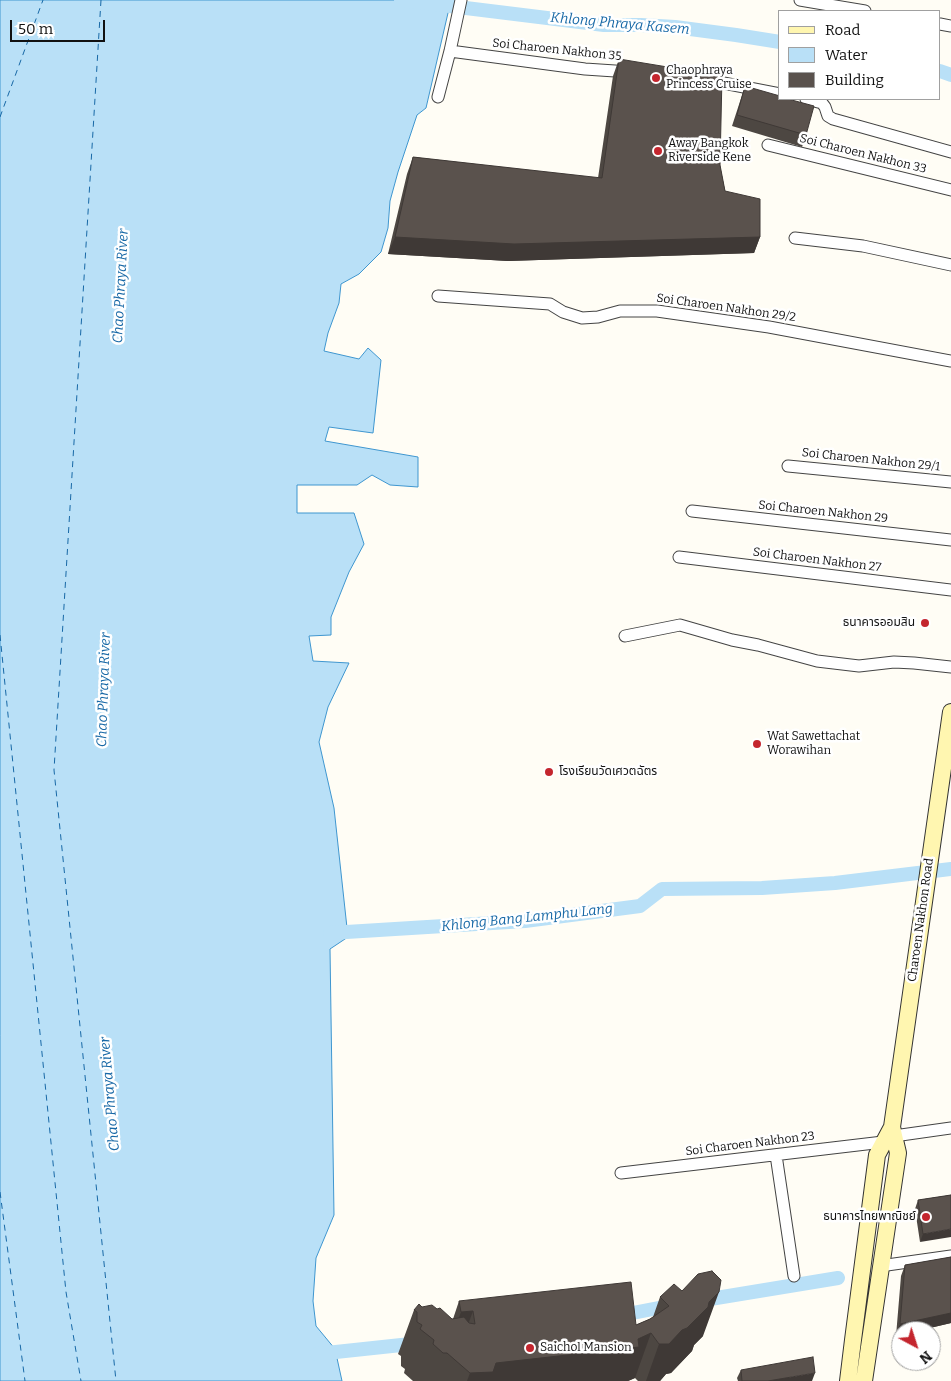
<!DOCTYPE html>
<meta charset="utf-8">
<style>
body{margin:0}
#map{position:relative;width:951px;height:1381px;overflow:hidden;background:#fffdf5;font-family:Bitter,serif}
canvas{display:block}
.legend{position:absolute;left:778px;top:10px;width:162px;height:90px;box-sizing:border-box;background:#fff;border:1px solid #a0a0a0;margin:0;padding:6px 9px;list-style:none;font-size:15px;color:#111}
.legend li{display:flex;align-items:center;gap:10px;height:25px}
.legend b{width:25px;border:1px solid #a0a0a0}
.north{position:absolute;left:891px;top:1321px;width:50px;height:50px;box-sizing:border-box;background:#fff;border:1px solid #a0a0a0;border-radius:50%;rotate:140deg;font-size:14px;font-weight:700;line-height:20px;text-align:center;color:#111}
.north::after{content:'';display:block;margin:auto;width:18px;height:22px;background:#c4262e;clip-path:polygon(50% 0,100% 100%,50% 72%,0 100%)}
.scale{position:absolute;left:10px;top:20px;width:95px;height:22px;box-sizing:border-box;border:2px solid #111;border-top:0;padding-left:6px;font-size:15px;line-height:18px;white-space:nowrap;color:#111;-webkit-text-stroke:4px #fff;paint-order:stroke}
</style>
<div id="map">
<canvas width="951" height="1381"></canvas>
<ul class="legend">
<li><b style="height:6px;background:#fff6b0"></b>Road</li>
<li><b style="height:14px;background:#b9e0f7"></b>Water</li>
<li><b style="height:14px;background:#5a524d"></b>Building</li>
</ul>
<div class="north">N</div>
<div class="scale">50 m</div>
</div>
<script>
const g = document.querySelector('canvas').getContext('2d');
g.lineJoin = 'round';
function paint(path, color) { g.fillStyle = color; g.fill(path, 'evenodd'); }
const shape = rows => new Path2D(rows.map(r => 'M' + r).join(''));
function strokePath(path, color, width, dash) { g.strokeStyle = color; g.lineWidth = width; g.lineCap = dash ? 'butt' : 'round'; g.setLineDash(dash || []); g.stroke(path); }
function label(font, color, halo, rows, align = 'center') {
  g.font = font + ' Bitter,"Noto Sans Thai",serif'; g.lineWidth = 5; g.setLineDash([]); g.textBaseline = 'middle'; g.strokeStyle = halo; g.fillStyle = color; for (const [text, x, y, turn = 0] of rows) {
    g.save(); g.translate(x, y); g.rotate((+turn || 0) * Math.PI / 180); g.textAlign = isNaN(turn) ? turn : align; if (halo) g.strokeText(text, 0, 0); g.fillText(text, 0, 0); g.restore();
  }
}
const water = shape([
 [0,0,451,0,426,108,417,115,398,172,390,201,388,228,381,252,359,274,341,284,339,303,328,333,324,351,359,359,368,348,381,360,373,433,329,427,325,441,418,457,418,487,390,485,372,475,357,485,297,485,297,513,354,513,364,544,349,572,331,617,331,635,309,636,313,661,349,663,328,707,319,742,334,808,348,937,330,949,334,1215,316,1258,313,1301,316,1326,335,1349,342,1381,0,1381,0,0]
]);
const canal = shape([
 [401,0,604,25,641,25,675,27,736,35,780,42],
 [940,71,951,75],
 [330,933,525,921,640,906,662,889,762,888,835,883,951,869],
 [698,1301,838,1278],
 [617,1316,674,1305],
 [317,1354,420,1343]
]);
const ferry = shape([
 [101,0,54,770,116,1381],
 [0,117,43,0],
 [0,635,66,1292,81,1381],
 [0,1192,25,1381]
]);
const street = shape([
 [800,0,865,11],
 [940,24,951,26],
 [450,51,585,69,630,72],
 [708,80,780,94],
 [438,97,450,51,461,0],
 [806,99,822,103,825,107,828,116,833,119,951,152],
 [768,145,951,190],
 [795,238,863,246,951,265],
 [438,296,550,304,563,312,582,318,598,317,620,311,657,311,769,327,951,361],
 [788,466,951,482],
 [692,511,951,540],
 [679,557,951,590],
 [625,636,680,625,732,640,758,645,817,661,859,666,894,662,914,663,951,667],
 [894,1136,951,1128],
 [776,1155,794,1276],
 [621,1173,883,1142],
 [880,1266,951,1256]
]);
const secondary = shape([
 [848,1381,853,1340,877,1155,892,1127],
 [864,1381,898,1153,892,1127,951,712]
]);
const wall = shape([
 [619,59,720,165,725,191,760,237,754,253,508,261,388,254,407,174,413,157,598,178,613,76],
 [745,86,806,135,802,147,732,126],
 [951,1195,920,1242,915,1209,918,1200],
 [951,1257,951,1323,917,1331,901,1331,896,1336,901,1276,905,1265],
 [682,1291,703,1336,694,1345,692,1351,671,1373,666,1374,660,1381,638,1381,635,1378,628,1381,413,1381,404,1373,405,1369,401,1366,401,1356,398,1354,414,1310,422,1307,437,1309,452,1319,453,1319,459,1301,636,1325,650,1319,653,1317,660,1297],
 [741,1370,812,1381,738,1381,737,1378]
]);
const shadedWall = shape([
 [395,237,760,237,754,253,508,261,388,254],
 [951,1229,951,1237,920,1242,923,1234],
 [719,1292,703,1336,694,1345,692,1351,671,1373,666,1374,660,1381,646,1381,659,1344,709,1302],
 [473,1311,457,1355,446,1353,461,1312],
 [951,1313,951,1323,917,1331,901,1331,901,1335,896,1336,900,1324],
 [651,1333,635,1378,628,1381,467,1381,470,1373,496,1363,638,1339],
 [815,1373,812,1381,768,1381]
]);
const building = shape([
 [619,59,722,76,720,165,725,191,760,199,760,237,514,244,395,237,413,157,602,178,619,59],
 [745,86,780,96,780,99,788,99,814,106,806,135,737,115,745,86],
 [951,1195,951,1229,923,1234,918,1200,951,1195],
 [951,1257,951,1313,900,1324,905,1265,951,1257],
 [712,1271,721,1280,719,1292,709,1302,708,1307,687,1328,682,1330,669,1344,659,1344,651,1333,638,1339,639,1347,496,1363,493,1372,470,1373,447,1353,443,1353,433,1344,434,1340,420,1329,422,1325,417,1322,417,1312,414,1310,419,1304,422,1307,432,1305,437,1309,440,1308,452,1319,464,1317,469,1323,475,1324,473,1311,461,1312,459,1301,631,1282,636,1325,650,1319,669,1306,660,1297,674,1284,682,1291,698,1274,712,1271],
 [813,1357,815,1373,768,1381,742,1381,741,1370,813,1357]
]);
const markers = [
 [656,78,5,"#c4262e"],
 [658,151,5,"#c4262e"],
 [925,623,5,"#c4262e"],
 [757,744,5,"#c4262e"],
 [549,772,5,"#c4262e"],
 [926,1217,5,"#c4262e"],
 [530,1348,5,"#c4262e"]
];
const streetNames = [
 ["Soi Charoen Nakhon 35",557,50,6],
 ["Soi Charoen Nakhon 33",863,154,14],
 ["Soi Charoen Nakhon 29/2",726,308,8],
 ["Soi Charoen Nakhon 29/1",871,460,6],
 ["Soi Charoen Nakhon 29",823,512,6],
 ["Soi Charoen Nakhon 27",817,560,7],
 ["Charoen Nakhon Road",921,920,-82],
 ["Soi Charoen Nakhon 23",750,1144,-7]
];
const poiNames = [
 ["Chaophraya",666,71],
 ["Princess Cruise",666,85],
 ["Away Bangkok",668,144],
 ["Riverside Kene",668,158],
 ["ธนาคารออมสิน",915,623,"right"],
 ["Wat Sawettachat",767,737],
 ["Worawihan",767,751],
 ["โรงเรียนวัดเศวตฉัตร",559,772],
 ["ธนาคารไทยพาณิชย์",916,1217,"right"],
 ["Saichol Mansion",540,1348]
];
const waterNames = [
 ["Khlong Phraya Kasem",620,24,5],
 ["Chao Phraya River",121,286,-87],
 ["Chao Phraya River",104,690,-88],
 ["Khlong Bang Lamphu Lang",527,918,-6],
 ["Chao Phraya River",110,1094,-95]
];
paint(water, '#b9e0f7');
strokePath(water, '#3f96cf', 1);
strokePath(canal, '#b9e0f7', 14);
strokePath(ferry, '#1768a6', 1, [6, 5]);
strokePath(street, '#444', 13);
strokePath(secondary, '#333', 18);
strokePath(street, '#fff', 11);
strokePath(secondary, '#fff6b0', 16);
paint(wall, '#4d4742');
paint(shadedWall, '#3f3936');
paint(building, '#5a524d');
strokePath(building, '#3f3936', 1);
for (const [x, y, r, color] of markers) { const dot = new Path2D(); dot.arc(x, y, r, 0, 2 * Math.PI); g.fillStyle = color; g.fill(dot); strokePath(dot, '#fff', 2); }
label('12px', '#111', '#fff', streetNames);
label('12px', '#111', '#fff', poiNames, 'left');
label('italic 14px', '#1768a6', '#fff', waterNames);
</script>
